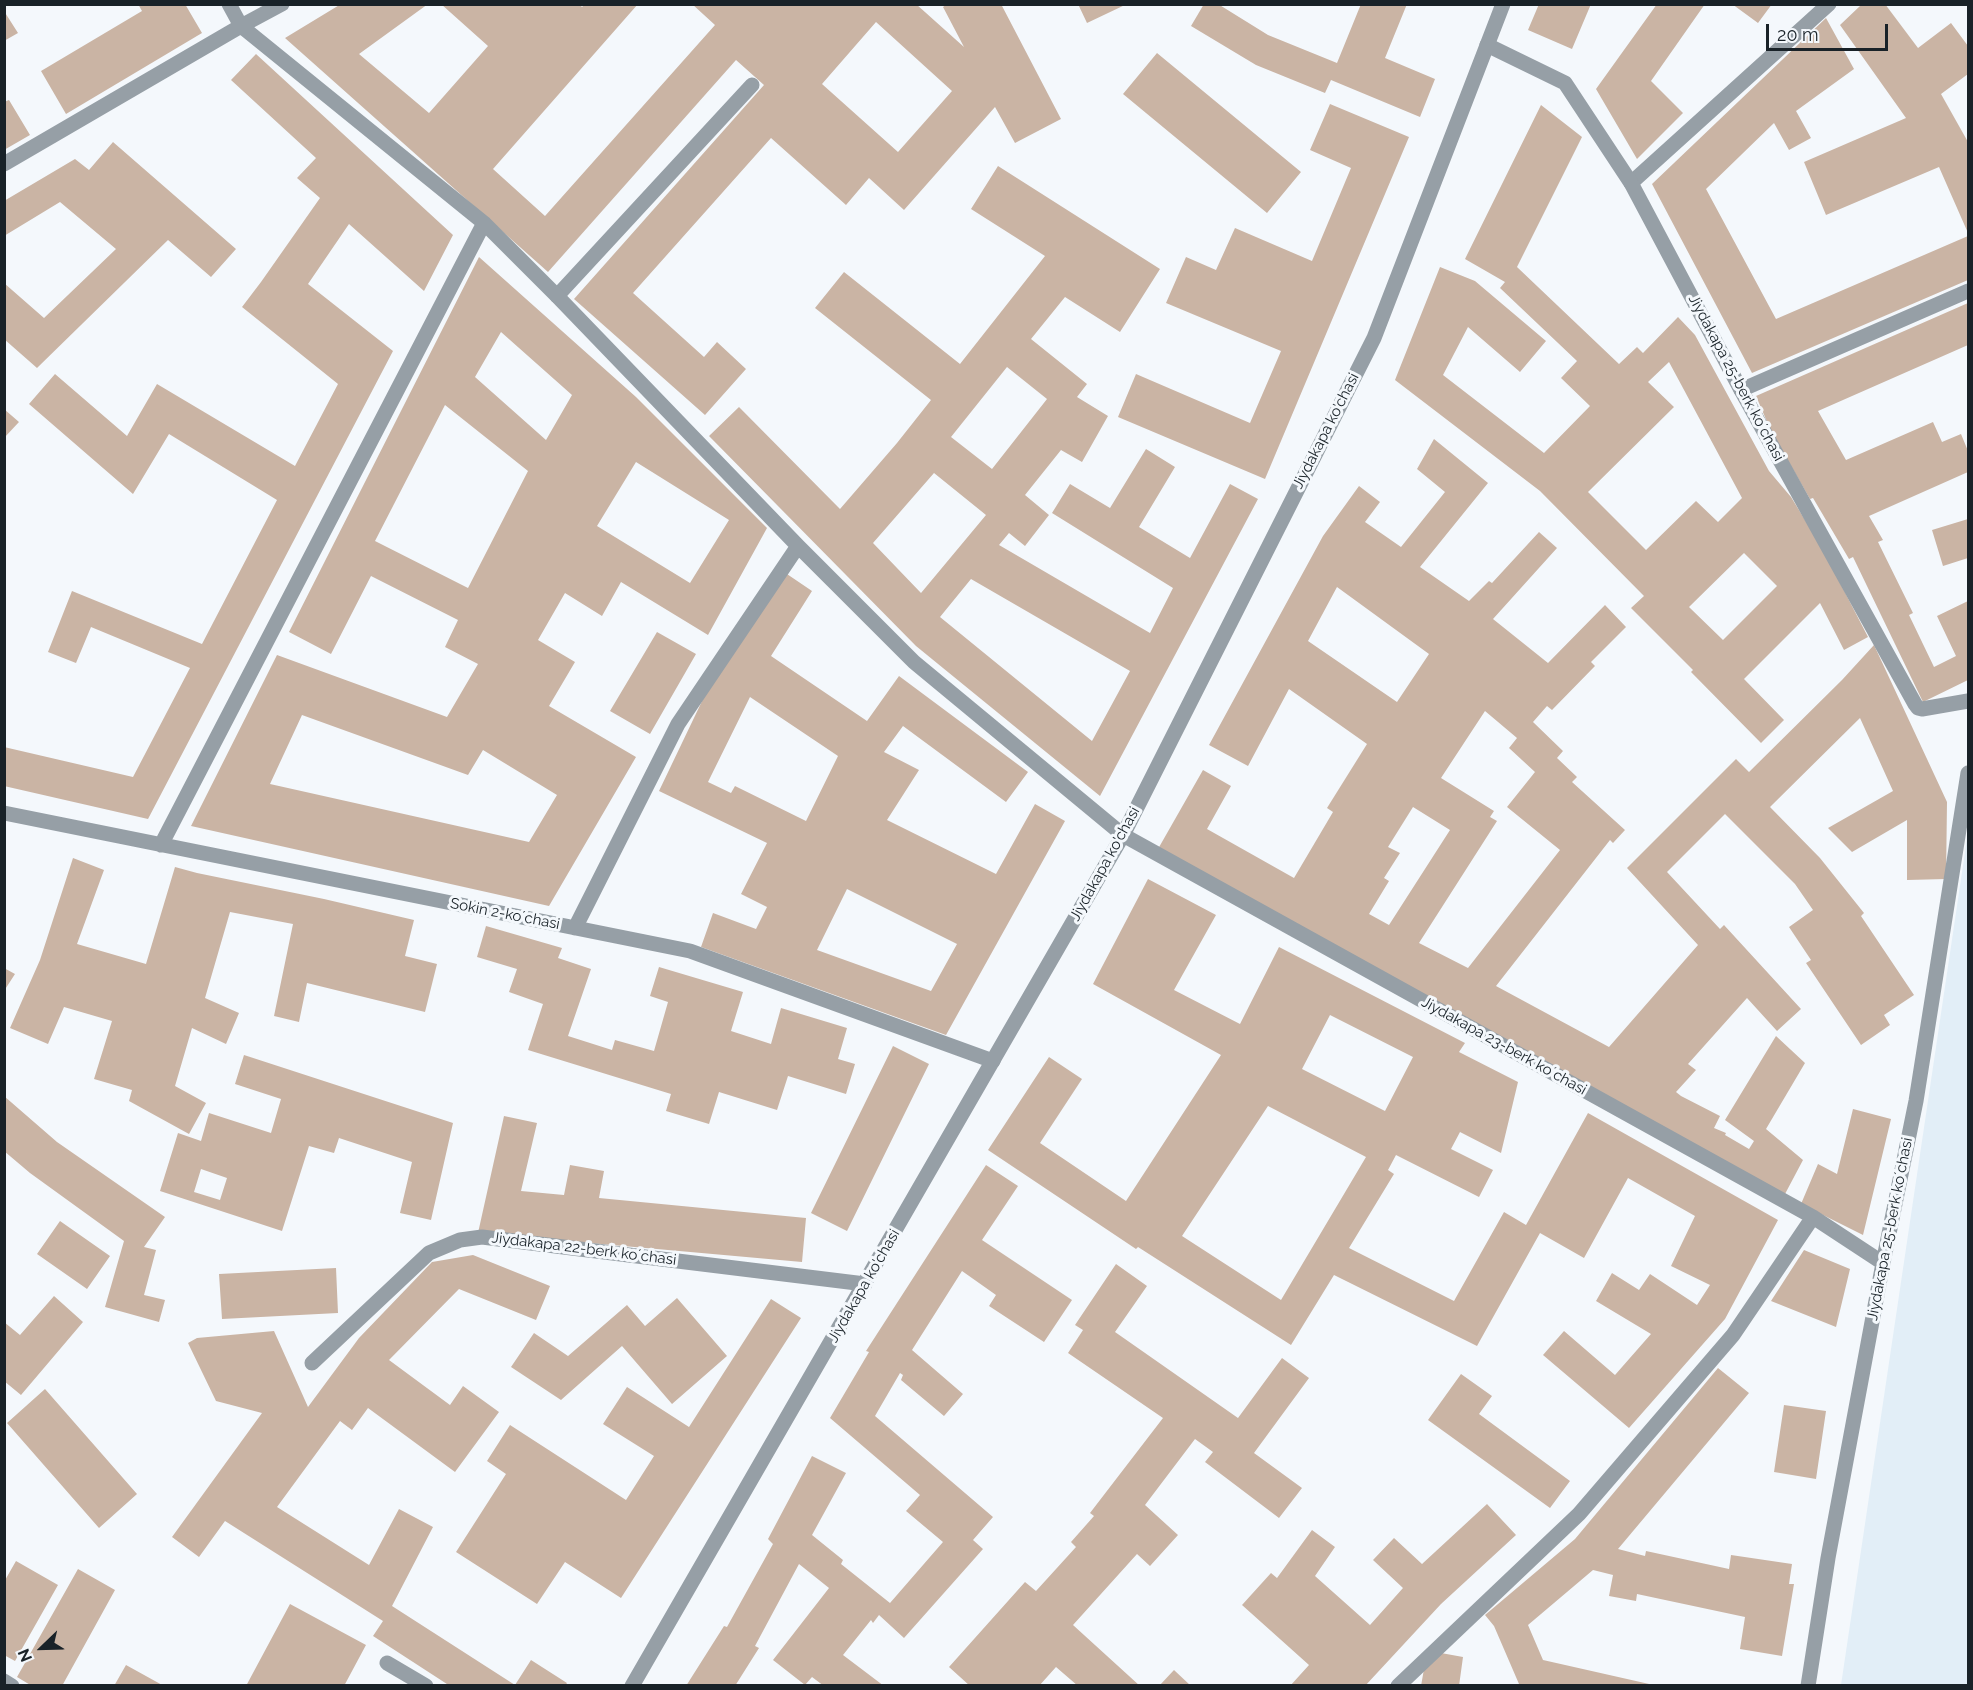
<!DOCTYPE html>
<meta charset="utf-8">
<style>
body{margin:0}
#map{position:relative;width:1973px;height:1690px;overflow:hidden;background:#f4f8fc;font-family:Raleway,sans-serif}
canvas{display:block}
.frame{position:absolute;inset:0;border:6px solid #192228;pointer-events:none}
.north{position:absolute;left:12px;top:1618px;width:60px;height:60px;-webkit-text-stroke:4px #f4f8fc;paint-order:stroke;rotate:247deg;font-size:16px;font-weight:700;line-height:24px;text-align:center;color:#192228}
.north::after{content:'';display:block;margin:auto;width:21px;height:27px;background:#192228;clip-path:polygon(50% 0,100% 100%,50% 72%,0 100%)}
.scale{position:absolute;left:1766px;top:24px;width:122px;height:27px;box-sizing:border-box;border:3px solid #192228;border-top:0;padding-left:8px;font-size:18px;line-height:21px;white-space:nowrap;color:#192228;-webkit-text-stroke:4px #f4f8fc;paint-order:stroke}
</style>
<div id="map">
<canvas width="1973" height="1690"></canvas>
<div class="frame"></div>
<div class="north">N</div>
<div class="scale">20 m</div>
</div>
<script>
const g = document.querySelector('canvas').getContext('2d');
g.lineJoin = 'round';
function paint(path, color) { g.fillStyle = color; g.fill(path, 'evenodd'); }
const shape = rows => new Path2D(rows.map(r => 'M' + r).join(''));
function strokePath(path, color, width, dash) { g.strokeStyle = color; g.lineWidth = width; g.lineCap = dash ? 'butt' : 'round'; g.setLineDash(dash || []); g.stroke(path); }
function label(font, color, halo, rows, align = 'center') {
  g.font = font + ' Raleway,sans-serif'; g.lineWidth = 6; g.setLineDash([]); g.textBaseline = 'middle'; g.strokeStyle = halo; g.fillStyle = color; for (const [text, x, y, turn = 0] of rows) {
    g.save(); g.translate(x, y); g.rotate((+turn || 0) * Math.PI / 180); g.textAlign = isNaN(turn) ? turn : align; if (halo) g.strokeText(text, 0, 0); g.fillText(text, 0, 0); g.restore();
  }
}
const built = shape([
 [1968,832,1968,1685,1841,1685]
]);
const building = shape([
 [138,4,185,4,202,33,66,114,41,71,142,11],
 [341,4,428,4,359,54,429,113,488,46,441,4,579,4,582,7,585,4,638,4,493,169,545,216,715,25,692,4,916,4,964,47,943,7,947,4,1001,4,1061,119,1015,143,995,107,904,210,869,178,846,205,771,138,633,293,704,357,717,342,746,369,705,415,574,299,764,85,736,60,548,272,285,38],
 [876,22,952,91,898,152,822,84],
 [1078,4,1127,4,1087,23],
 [1204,4,1218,4,1268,35,1337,63,1361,4,1407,4,1385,58,1435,79,1420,117,1331,80,1325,93,1256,65,1191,26],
 [1539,4,1591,4,1572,49,1528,30],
 [1657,4,1705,4,1651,81,1683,113,1637,159,1596,89],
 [1732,4,1772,4,1758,23],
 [1859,4,1885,4,1918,48,1951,23,1968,46,1968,74,1941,94,1968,142,1968,233,1939,167,1826,215,1804,162,1906,118,1840,25,1860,6],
 [4,11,18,33,4,41],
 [1826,18,1854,69,1796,111,1811,138,1789,150,1774,123,1706,189,1776,319,1968,236,1968,280,1752,373,1652,184],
 [1157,53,1301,172,1267,213,1123,94],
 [256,54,453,235,424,291,349,224,308,284,393,351,148,819,4,786,4,747,133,777,190,668,91,627,76,663,48,652,72,591,202,644,277,500,169,434,133,494,29,404,55,374,127,436,157,384,295,466,338,384,242,307,261,282,320,198,297,178,316,158,231,80],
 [9,100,30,135,4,150,4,102],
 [1330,104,1409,137,1265,479,1118,417,1136,374,1250,423,1281,351,1166,303,1186,257,1216,270,1235,228,1312,261,1351,168,1310,150],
 [1541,105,1582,137,1517,267,1619,364,1637,347,1643,353,1678,317,1695,335,1769,471,1791,497,1822,548,1868,637,1844,650,1820,603,1744,679,1784,720,1761,743,1691,672,1693,670,1631,608,1644,596,1540,491,1395,380,1440,267,1475,281,1546,341,1520,372,1468,327,1443,375,1544,453,1590,406,1561,378,1577,361,1500,288,1505,282,1465,259],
 [1669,362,1742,498,1718,522,1696,501,1646,550,1588,492,1674,407,1648,382],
 [1744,553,1777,586,1723,640,1689,607],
 [113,142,236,249,211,277,168,240,37,368,4,339,4,283,44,318,116,249,60,202,4,236,4,201,75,159,89,170],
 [998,166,1160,269,1120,332,1065,297,1031,339,1087,384,1077,397,1108,416,1082,462,1061,450,1025,495,1049,515,1025,546,1009,533,999,545,1150,633,1173,588,1052,513,1070,484,1110,508,1146,449,1175,467,1139,527,1190,558,1230,484,1258,499,1100,796,916,646,709,436,739,407,840,509,897,443,931,400,815,308,844,272,960,364,1045,256,971,209],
 [1007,367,1047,399,992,469,951,437],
 [934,473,986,515,921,593,873,543],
 [971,579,1130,671,1092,741,940,617],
 [479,257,636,397,767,528,708,635,621,582,602,616,565,593,538,640,575,662,549,706,636,757,549,906,191,826,277,655,447,717,478,664,445,647,458,620,371,576,331,654,289,632],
 [501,332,572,395,546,440,475,377],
 [445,405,528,471,468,588,375,541],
 [636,462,729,520,690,583,597,526],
 [302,715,468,775,483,750,557,795,529,842,270,784],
 [1968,303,1968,345,1818,411,1846,460,1933,422,1942,442,1961,434,1968,451,1968,472,1869,516,1883,540,1878,542,1913,613,1909,615,1934,667,1956,656,1937,616,1968,601,1968,680,1923,702,1853,557,1849,559,1813,498,1810,499,1771,431,1756,396],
 [4,409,19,422,4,438],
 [1434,439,1488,483,1420,567,1469,601,1489,581,1492,583,1539,532,1557,548,1493,619,1548,663,1605,605,1626,627,1591,662,1595,666,1552,710,1547,706,1533,722,1563,751,1557,758,1577,777,1572,782,1625,830,1613,843,1610,840,1496,986,1609,1047,1698,945,1627,868,1736,759,1749,772,1842,680,1874,645,1947,802,1946,879,1907,880,1907,820,1852,852,1828,828,1893,791,1860,718,1770,807,1820,858,1864,913,1861,916,1914,995,1884,1015,1890,1025,1861,1045,1806,963,1811,960,1789,927,1813,910,1795,884,1725,814,1667,872,1720,929,1724,925,1801,1009,1777,1031,1747,998,1688,1064,1696,1070,1676,1092,1681,1096,1720,1116,1714,1128,1726,1133,1725,1135,1749,1149,1754,1141,1725,1120,1776,1036,1805,1063,1766,1129,1803,1160,1785,1194,1158,849,1203,770,1231,786,1207,829,1294,878,1333,812,1327,808,1367,744,1289,689,1248,766,1209,745,1323,536,1359,486,1380,502,1365,522,1401,547,1445,492,1417,469],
 [1337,587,1429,654,1397,702,1308,641],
 [1485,711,1517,738,1509,748,1535,772,1507,807,1560,850,1468,968,1419,943,1497,821,1490,817,1494,811,1441,778],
 [1413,807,1450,830,1389,925,1369,914,1389,881,1384,878,1400,853,1388,847],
 [1968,519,1968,558,1943,566,1932,530],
 [784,572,812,591,771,656,867,721,899,676,1028,772,1006,802,903,726,884,752,919,770,887,820,996,874,1035,804,1065,821,946,1035,701,947,713,913,756,929,767,907,741,894,767,843,659,791,715,674],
 [750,697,838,756,806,821,735,786,731,793,708,782],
 [847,889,957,944,931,991,817,950],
 [657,632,696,654,650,734,610,711],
 [73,858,104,870,77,944,146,964,175,867,197,873,324,899,414,920,405,956,437,964,425,1012,307,983,299,1022,274,1016,293,924,230,912,205,998,239,1013,226,1044,192,1028,175,1086,206,1103,189,1134,129,1101,132,1090,94,1079,112,1021,64,1007,48,1044,10,1028,40,960],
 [1148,879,1216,915,1174,990,1240,1024,1279,947,1465,1043,1459,1052,1518,1082,1501,1153,1460,1132,1451,1149,1493,1170,1479,1197,1396,1155,1388,1170,1394,1174,1349,1248,1454,1301,1504,1212,1526,1225,1588,1113,1778,1220,1725,1319,1629,1428,1543,1355,1564,1331,1615,1375,1651,1334,1596,1301,1612,1273,1639,1290,1650,1274,1697,1305,1710,1285,1671,1266,1695,1216,1628,1178,1584,1258,1540,1233,1477,1346,1334,1275,1291,1345,1138,1247,1136,1249,988,1150,1049,1057,1082,1079,1040,1143,1126,1201,1221,1055,1093,984],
 [1330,1015,1413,1057,1385,1111,1302,1069],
 [1268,1106,1366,1157,1281,1300,1182,1236],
 [486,926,562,948,558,958,591,969,568,1036,612,1050,615,1040,654,1051,668,1002,650,996,659,967,743,992,731,1031,771,1044,781,1008,847,1028,838,1059,855,1064,846,1094,788,1076,777,1110,719,1092,709,1124,666,1111,671,1094,528,1050,543,1004,509,992,517,969,477,957],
 [4,968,15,974,4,991],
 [893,1046,929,1064,847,1231,811,1213],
 [244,1055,453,1123,431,1220,400,1213,412,1162,339,1138,334,1153,309,1146,282,1231,160,1191,178,1133,201,1141,209,1113,271,1133,281,1099,235,1084],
 [201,1169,227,1178,220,1200,194,1192],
 [4,1096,57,1142,165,1217,144,1247,156,1250,144,1295,165,1300,159,1322,105,1307,124,1241,30,1173,4,1151],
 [1853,1109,1891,1119,1863,1235,1801,1204,1818,1164,1837,1174],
 [504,1116,537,1123,521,1191,564,1195,570,1165,604,1171,599,1198,806,1218,802,1262,478,1233],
 [986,1165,1018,1186,982,1240,1072,1300,1044,1342,989,1306,996,1295,962,1271,912,1350,963,1394,944,1416,901,1380,903,1375,900,1373,875,1416,993,1517,973,1540,983,1549,904,1638,879,1615,873,1623,871,1620,843,1655,884,1686,824,1686,812,1677,805,1685,773,1660,829,1588,799,1564,755,1646,759,1648,735,1686,686,1686,724,1626,727,1627,773,1544,768,1539,812,1456,846,1473,812,1535,843,1560,841,1564,890,1603,943,1542,906,1511,920,1495,830,1418,869,1352,866,1351],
 [60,1221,110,1256,87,1289,37,1254],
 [1804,1250,1850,1269,1836,1327,1771,1301],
 [473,1255,550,1286,536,1320,459,1289,389,1360,450,1405,463,1386,499,1412,455,1472,368,1408,352,1430,340,1421,277,1507,369,1565,399,1509,433,1527,392,1606,515,1685,531,1660,567,1683,565,1686,450,1686,373,1636,383,1621,225,1521,199,1557,172,1537,262,1413,216,1401,188,1343,197,1338,274,1331,308,1407,359,1338,432,1262],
 [1116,1264,1147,1286,1115,1332,1238,1418,1282,1358,1309,1378,1254,1453,1302,1488,1279,1518,1205,1462,1213,1452,1195,1439,1145,1505,1178,1535,1150,1566,1137,1554,1073,1625,1140,1686,1078,1686,1056,1667,1039,1686,970,1686,949,1667,1025,1582,1036,1591,1076,1547,1071,1542,1094,1516,1090,1513,1163,1418,1068,1353,1083,1330,1075,1325],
 [336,1268,338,1313,222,1319,219,1274],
 [54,1296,83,1322,21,1395,4,1381,4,1322,20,1335],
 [677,1298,727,1356,672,1404,622,1346,561,1400,511,1367,534,1333,568,1356,627,1305,645,1326],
 [771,1299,801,1318,621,1598,565,1562,537,1604,456,1552,506,1474,487,1461,510,1425,626,1500,654,1456,603,1424,627,1387,689,1427],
 [1718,1368,1749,1393,1618,1549,1645,1556,1646,1551,1729,1569,1731,1555,1792,1564,1789,1584,1794,1584,1782,1656,1740,1649,1745,1617,1637,1594,1636,1601,1609,1596,1613,1575,1593,1570,1528,1625,1543,1660,1658,1686,1528,1686,1519,1684,1494,1626,1485,1615,1575,1539],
 [1461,1374,1492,1396,1479,1414,1570,1481,1550,1508,1428,1420],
 [45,1389,137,1494,99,1528,7,1423],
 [1784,1405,1826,1411,1816,1479,1774,1472],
 [1487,1504,1516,1535,1441,1604,1365,1686,1290,1686,1309,1665,1242,1605,1271,1573,1277,1578,1312,1530,1335,1547,1315,1576,1370,1625,1403,1588,1373,1560,1394,1538,1422,1564],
 [16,1561,58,1585,15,1661,4,1655,4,1582],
 [78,1569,115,1590,62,1686,32,1686,17,1677],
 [290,1604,366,1645,344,1686,246,1686],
 [1441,1653,1463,1657,1459,1686,1421,1686,1424,1669],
 [126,1665,164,1686,114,1686],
 [1174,1670,1191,1686,1159,1686]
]);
const service = shape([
 [1631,183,1829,4],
 [557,296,752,85],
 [1741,390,1968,291],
 [387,1663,426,1686],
 [4,1681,12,1686]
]);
const minor = shape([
 [229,4,241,26,484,223,557,296,798,546,914,662,1123,835,1813,1217,1883,1263],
 [1487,45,1565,83,1631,183,1741,390,1915,704,1918,708,1922,709,1968,701],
 [4,164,241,26,282,4],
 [4,813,690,951,993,1061],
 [161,845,484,223],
 [575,928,678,724,798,546],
 [312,1363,429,1253,460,1240,482,1237,865,1284],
 [1398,1686,1579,1514,1733,1335,1813,1217],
 [1808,1686,1828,1558,1883,1263,1916,1101,1968,773]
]);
const tertiary = shape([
 [632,1686,1123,835,1374,338,1503,4]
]);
const streetNames = [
 ["Jiydakapa 25-berk koʼchasi",1736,378,62],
 ["Jiydakapa ko'chasi",1326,431,-63],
 ["Jiydakapa ko'chasi",1105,864,-61],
 ["Sokin 2-koʼchasi",505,914,11],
 ["Jiydakapa 23-berk koʼchasi",1504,1046,29],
 ["Jiydakapa 25-berk koʼchasi",1890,1229,-79],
 ["Jiydakapa 22-berk koʼchasi",584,1249,7],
 ["Jiydakapa ko'chasi",864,1286,-60]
];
paint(built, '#e2eef7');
paint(building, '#cab4a4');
strokePath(service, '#969fa6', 15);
strokePath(minor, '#969fa6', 15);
strokePath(tertiary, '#969fa6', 15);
label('15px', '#192228', '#f4f8fc', streetNames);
</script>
